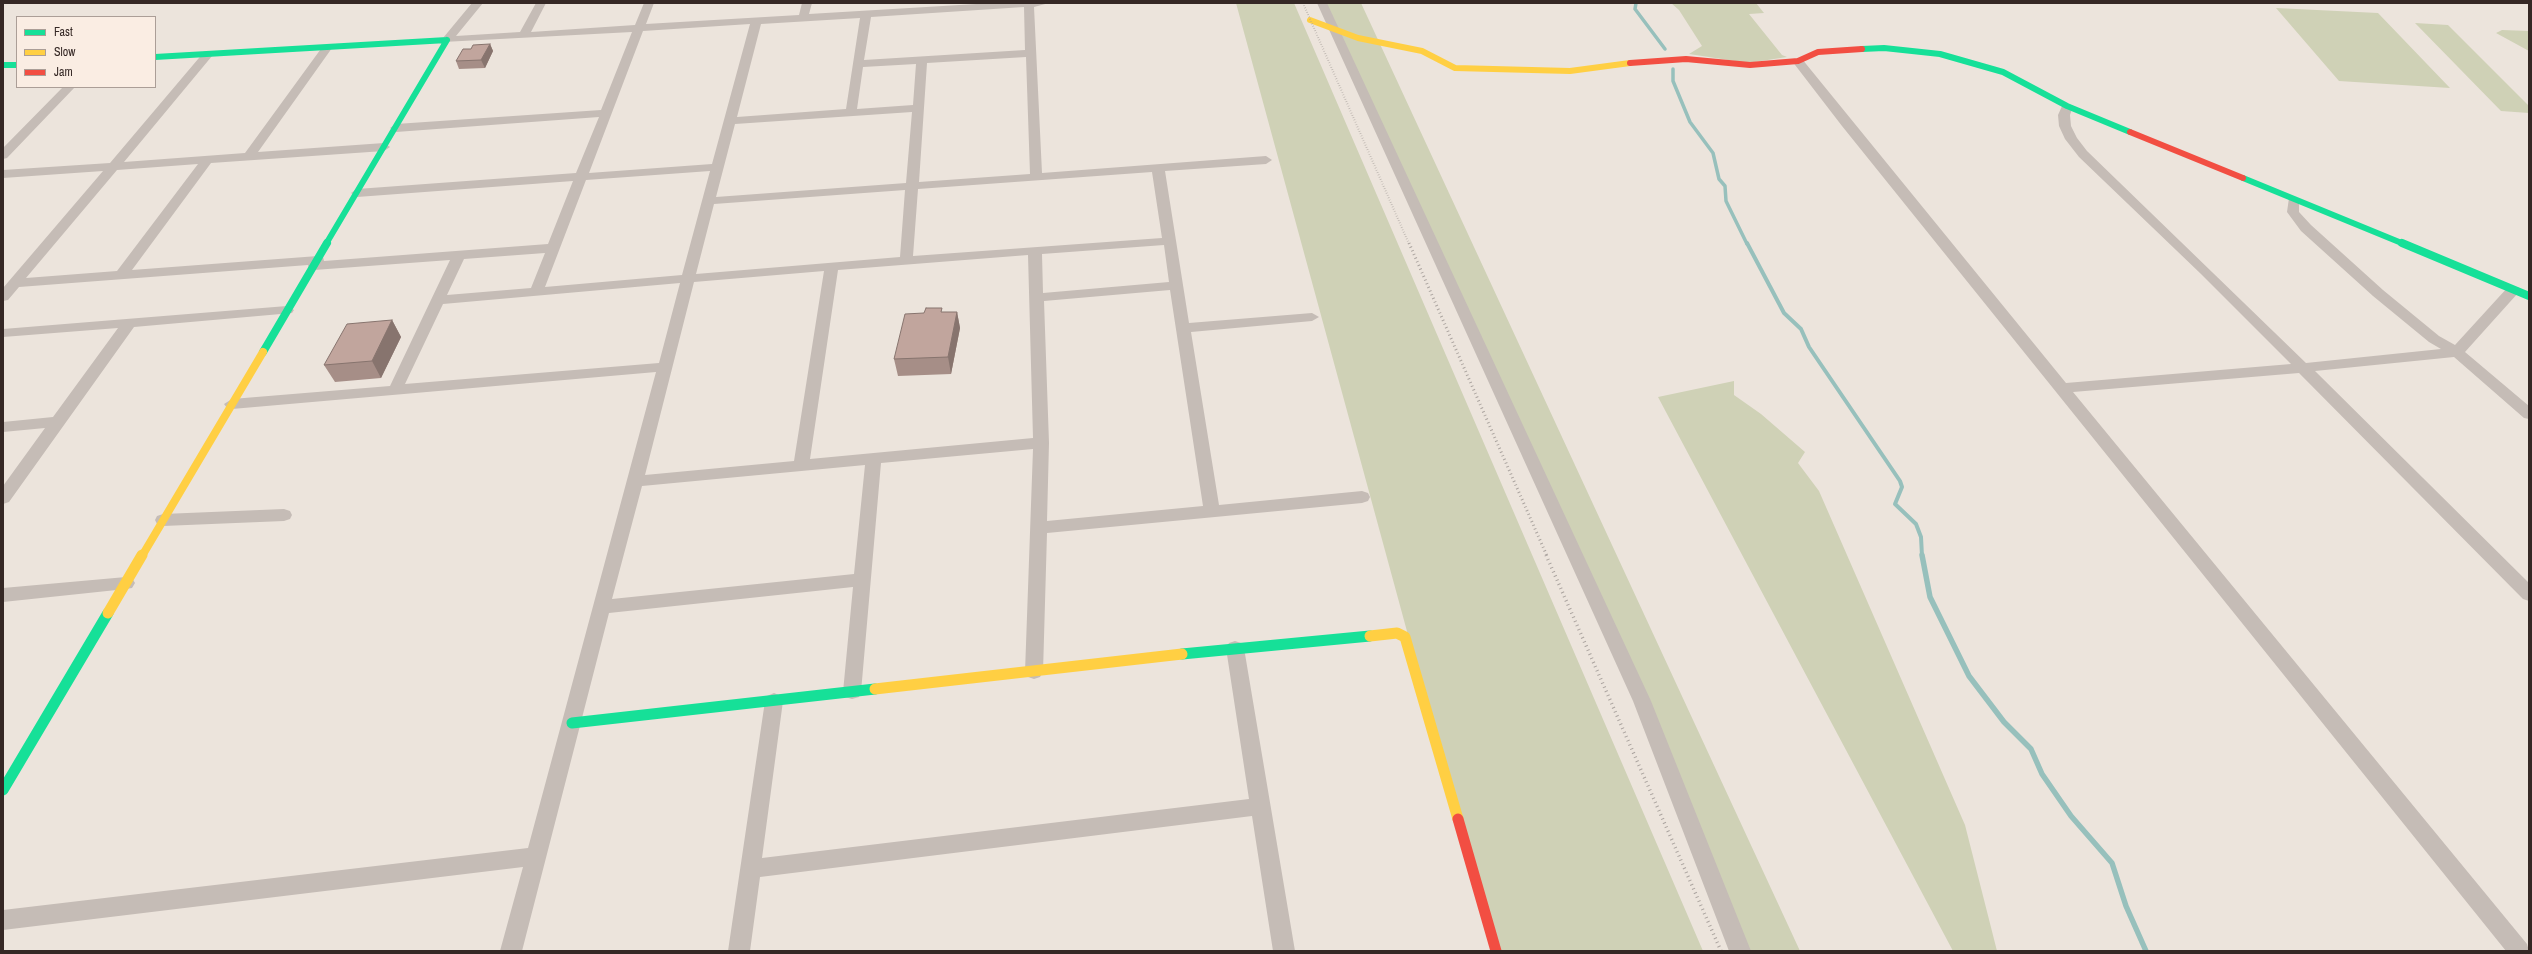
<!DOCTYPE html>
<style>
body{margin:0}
#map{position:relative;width:2532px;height:954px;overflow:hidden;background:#ece4dc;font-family:"Archivo Narrow",sans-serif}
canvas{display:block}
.frame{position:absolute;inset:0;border:4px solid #352825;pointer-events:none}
.legend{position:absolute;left:16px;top:16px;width:140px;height:72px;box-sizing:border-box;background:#faede3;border:1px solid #ab9e97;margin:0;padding:5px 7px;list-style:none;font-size:12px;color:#352825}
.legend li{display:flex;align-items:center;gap:8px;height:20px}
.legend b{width:20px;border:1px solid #ab9e97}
</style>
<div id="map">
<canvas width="2532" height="954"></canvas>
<div class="frame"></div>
<ul class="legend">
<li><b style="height:5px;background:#16e098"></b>Fast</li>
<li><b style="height:5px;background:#ffcf43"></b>Slow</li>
<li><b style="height:5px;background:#f24e42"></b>Jam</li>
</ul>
</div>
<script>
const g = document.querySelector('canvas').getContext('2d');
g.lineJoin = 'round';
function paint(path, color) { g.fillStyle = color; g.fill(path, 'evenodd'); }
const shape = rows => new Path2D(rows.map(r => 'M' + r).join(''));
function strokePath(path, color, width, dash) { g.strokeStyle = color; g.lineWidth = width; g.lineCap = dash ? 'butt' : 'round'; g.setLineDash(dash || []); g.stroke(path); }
const green = shape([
 [1236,3,1294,3,1703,951,1494,951],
 [1318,3,1361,3,1800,951,1747,951],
 [1671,3,1756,3,1764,13,1749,14,1782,55,1787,57,1748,63,1689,54,1702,46,1679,10],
 [2276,8,2378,13,2450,88,2339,81],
 [2415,23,2448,25,2529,106,2529,113,2501,111],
 [2502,30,2529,31,2529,51,2496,33],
 [1734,381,1734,395,1761,414,1805,452,1798,463,1819,491,1965,825,1997,951,1953,951,1658,397]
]);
const streamFar2 = shape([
 [1636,3,1635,9,1665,49],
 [1673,69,1673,81,1690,122,1713,153,1719,179,1725,186,1726,201,1747,244]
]);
const streamFar1 = shape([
 [1747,243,1784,313,1801,329,1809,347,1900,481,1902,487,1895,504,1916,524,1921,537,1922,556]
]);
const stream = shape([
 [1922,555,1930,597,1969,676,2004,722,2031,749,2042,774,2071,816,2112,863,2126,906,2146,951]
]);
const street = shape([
 [472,3,483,3,456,36,520,32,536,3,546,3,531,32,635,25,644,3,654,3,646,24,799,15,802,3,812,3,809,14,993,3,1049,3,1034,7,1042,173,1266,156,1272,160,1266,164,1165,171,1189,323,1312,313,1319,317,1312,321,1191,332,1219,505,1362,491,1368,493,1370,497,1368,501,1362,503,1047,533,1043,672,1040,677,1034,679,1028,677,1025,672,1033,449,881,463,861,692,859,697,852,699,845,697,843,692,853,587,609,613,522,951,500,951,523,867,3,930,3,910,528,848,656,372,232,409,227,408,224,404,232,399,390,386,450,260,314,270,309,269,308,265,19,287,8,300,3,301,3,288,103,171,3,178,3,170,110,163,204,52,208,51,214,54,212,56,124,162,245,153,323,46,327,45,332,48,258,152,384,143,390,147,384,151,211,163,132,270,318,256,323,257,324,261,548,244,573,181,357,197,351,193,357,189,576,173,599,117,396,132,390,128,396,124,601,110,632,32,443,42,443,38,472,3],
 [1024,7,1025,50,864,60,871,17,1024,7],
 [860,18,846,109,737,117,761,24,860,18],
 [750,24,712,164,589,173,643,31,750,24],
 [1026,57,1030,174,919,182,927,63,1026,57],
 [916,64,913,105,857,109,863,67,916,64],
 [912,112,906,183,716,197,735,124,912,112],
 [198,164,117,271,26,278,117,170,198,164],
 [710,171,682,275,545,287,586,180,710,171],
 [1152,172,1162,238,913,256,918,189,1152,172],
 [905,190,900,257,696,274,714,204,905,190],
 [1164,245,1169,282,1043,293,1042,254,1164,245],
 [545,253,531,288,447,295,464,259,545,253],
 [1028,255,1033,438,810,459,838,270,1028,255],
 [824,271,794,461,645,475,694,282,824,271],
 [680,283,659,363,405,384,443,304,680,283],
 [1170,290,1203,506,1047,521,1049,443,1044,301,1170,290],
 [865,465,854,574,612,599,642,486,865,465],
 [1317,3,1327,3,1651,701,1751,951,1729,951,1633,701,1317,3],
 [1798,58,1802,59,2066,383,2291,364,2201,274,2079,157,2065,139,2059,126,2058,115,2063,104,2067,103,2073,106,2070,115,2071,126,2077,138,2087,151,2306,363,2441,349,2429,342,2373,296,2301,231,2287,212,2289,198,2299,198,2299,212,2311,225,2383,290,2439,336,2455,345,2508,287,2518,287,2520,290,2518,293,2465,352,2529,406,2529,419,2524,418,2454,357,2315,371,2529,583,2529,601,2523,599,2299,373,2073,392,2527,944,2529,951,2506,951,1842,126,1792,61,1798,58],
 [63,87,75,87,7,158,3,159,3,148,63,87],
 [287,306,294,310,292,313,134,327,9,502,3,504,3,486,45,428,3,432,3,422,53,417,118,328,3,337,3,329,287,306],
 [284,509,290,511,292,515,290,519,284,521,163,526,157,524,155,520,157,516,163,514,284,509],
 [126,577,132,578,135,583,132,588,126,589,3,602,3,588,126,577],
 [1235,641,1241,643,1244,648,1295,951,1273,951,1252,816,760,877,750,951,728,951,765,701,767,696,774,693,781,696,783,701,762,858,1249,799,1226,648,1229,643,1235,641]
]);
const fastFar2 = shape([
 [1862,49,1884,48,1940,54,2003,72,2067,106,2130,132],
 [155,57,447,40],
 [3,65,17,65],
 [2243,178,2404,244],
 [326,244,447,40]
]);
const fastFar1 = shape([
 [2402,243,2529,296],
 [263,352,327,243]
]);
const fast = shape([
 [1182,654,1370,636],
 [572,723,875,689],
 [3,790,108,613]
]);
const slowFar2 = shape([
 [1310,20,1358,38,1422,51,1455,68,1570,71,1630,63]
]);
const slowFar1 = shape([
 [142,556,263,352]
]);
const slow = shape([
 [108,613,142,555],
 [1370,636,1397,633,1405,637,1458,819],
 [875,689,1182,654]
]);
const jamFar1 = shape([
 [1630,63,1686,59,1750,65,1798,61,1818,52,1862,49],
 [2130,132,2243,178]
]);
const jam = shape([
 [1458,819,1496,951]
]);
const railFar2 = shape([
 [1303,3,1409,244]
]);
const railFar1 = shape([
 [1409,243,1547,556]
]);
const rail = shape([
 [1546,555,1721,951]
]);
const wall = shape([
 [490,44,493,51,485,68,459,69,456,61,471,49],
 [942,312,957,312,960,328,951,374,898,376,894,359],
 [392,320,401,337,381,378,335,382,324,365]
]);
const shadedWall = shape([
 [490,44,493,51,485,68,481,60],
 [957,312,960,328,951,374,948,357],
 [392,320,401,337,381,378,372,361]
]);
const building = shape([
 [490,44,481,60,456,61,463,49,471,49,473,45,490,44],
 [926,308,942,308,941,312,957,312,948,357,894,359,905,314,924,313,926,308],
 [392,320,372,361,324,365,347,324,392,320]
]);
paint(green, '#cfd1b6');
strokePath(streamFar2, '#97c0bc', 3.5);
strokePath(streamFar1, '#97c0bc', 4);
strokePath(stream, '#97c0bc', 5.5);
paint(street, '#c5bcb6');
strokePath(fastFar2, '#16e098', 6);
strokePath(fastFar1, '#16e098', 8);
strokePath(fast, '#16e098', 11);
strokePath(slowFar2, '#ffcf43', 6);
strokePath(slowFar1, '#ffcf43', 8);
strokePath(slow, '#ffcf43', 11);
strokePath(jamFar1, '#f24e42', 6);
strokePath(jam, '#f24e42', 11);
strokePath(railFar2, '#aca5a0', 2, [0.5, 2]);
strokePath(railFar1, '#aca5a0', 3, [1, 3]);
strokePath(rail, '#aca5a0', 3.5, [1, 3.5]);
paint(wall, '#a68e87');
paint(shadedWall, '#87746e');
paint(building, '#c1a59d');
strokePath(building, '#87746e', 1);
</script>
